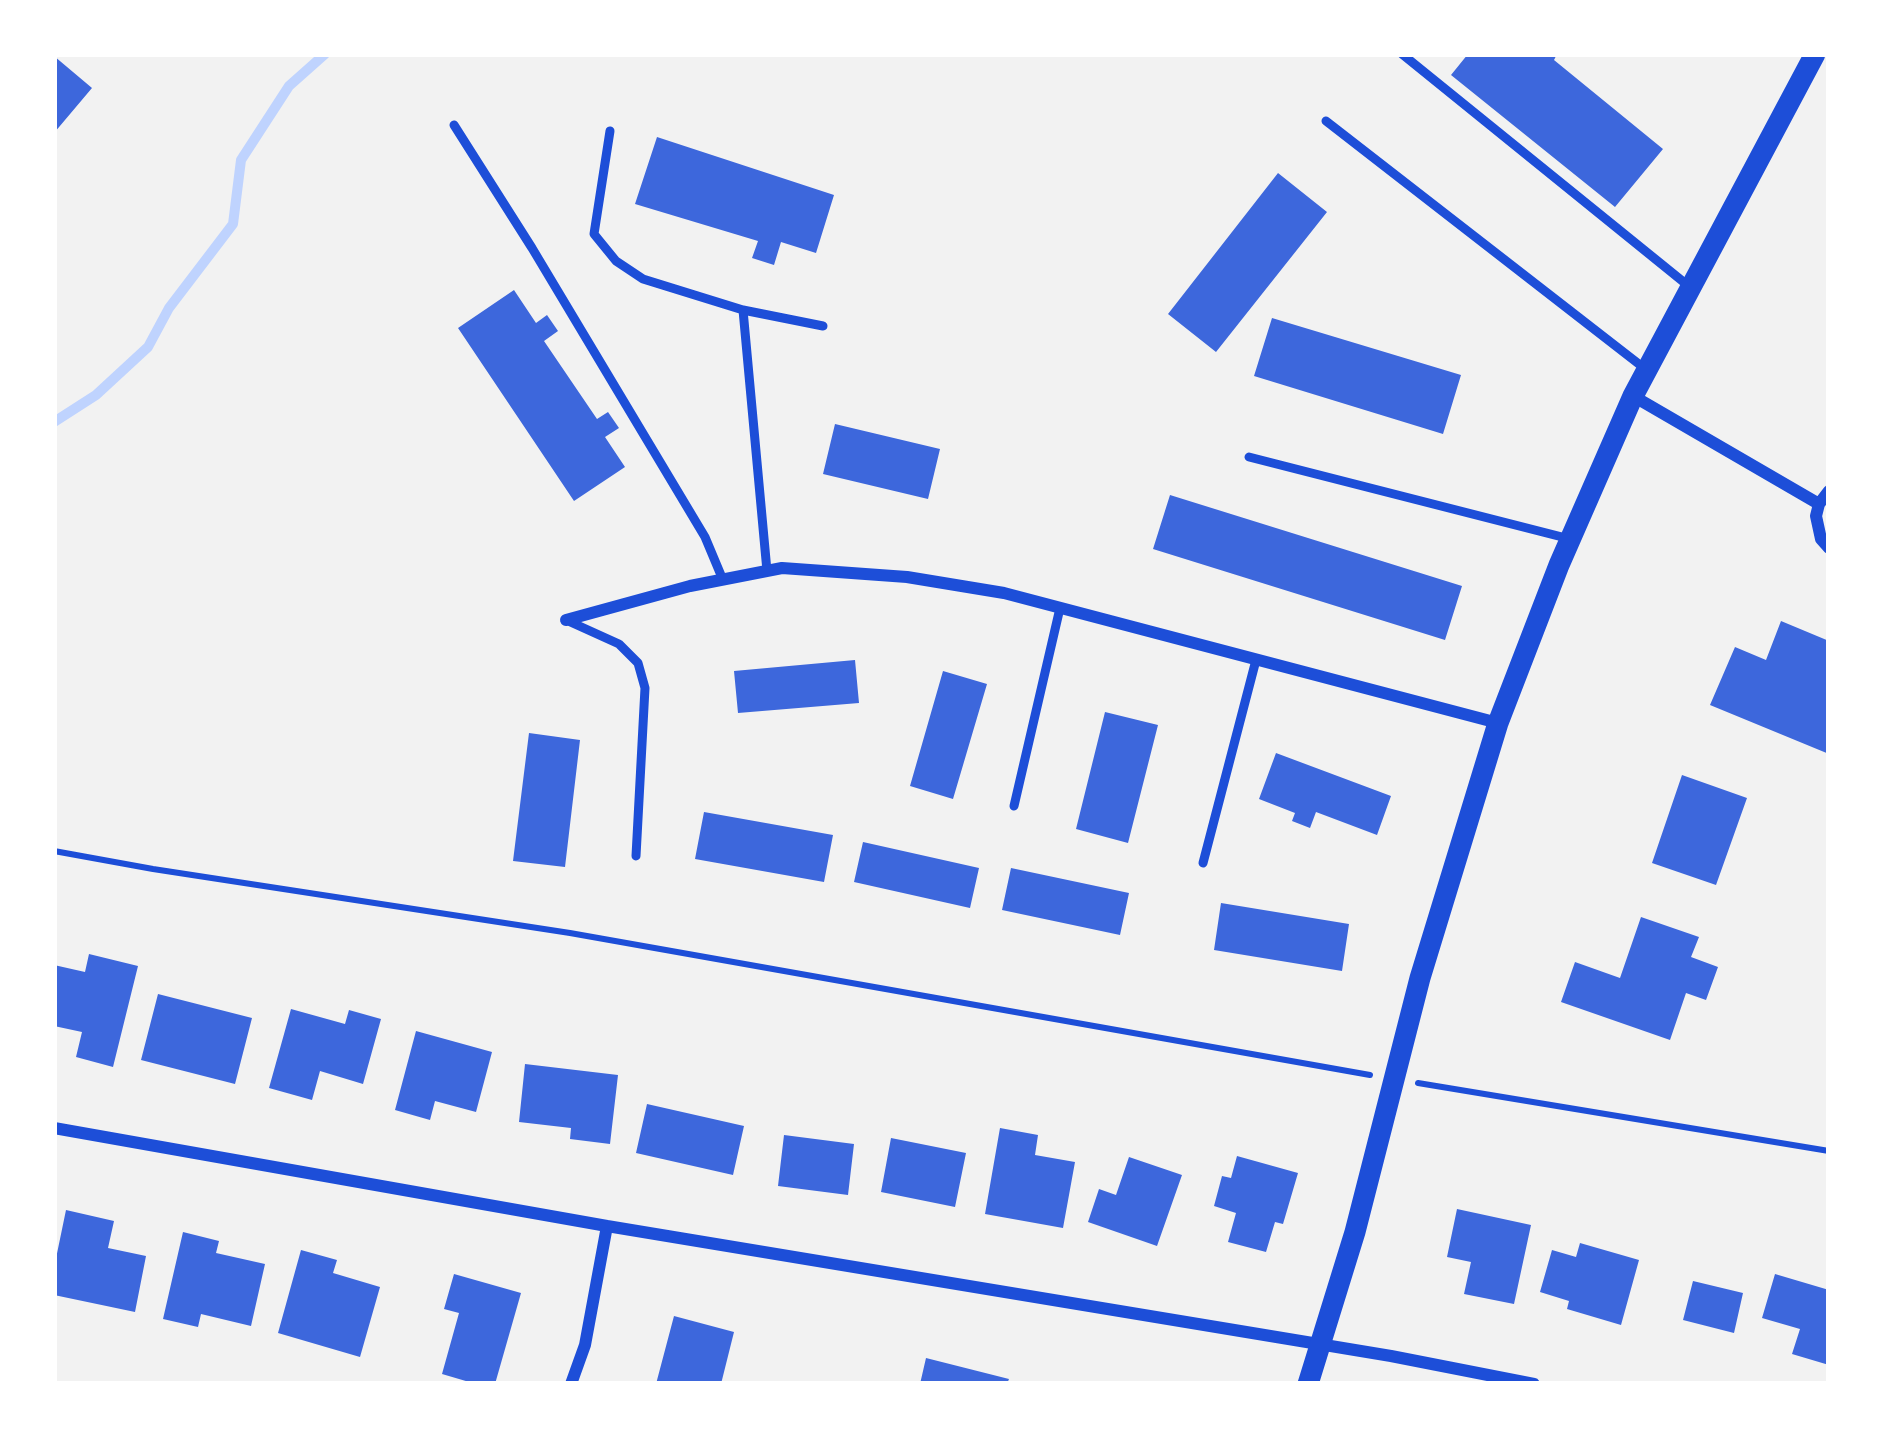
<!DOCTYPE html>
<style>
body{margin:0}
#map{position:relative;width:1883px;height:1438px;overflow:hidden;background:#f2f2f2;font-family:"Archivo Narrow",sans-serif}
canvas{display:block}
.frame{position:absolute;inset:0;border:57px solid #fff;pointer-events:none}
</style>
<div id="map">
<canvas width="1883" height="1438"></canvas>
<div class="frame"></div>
</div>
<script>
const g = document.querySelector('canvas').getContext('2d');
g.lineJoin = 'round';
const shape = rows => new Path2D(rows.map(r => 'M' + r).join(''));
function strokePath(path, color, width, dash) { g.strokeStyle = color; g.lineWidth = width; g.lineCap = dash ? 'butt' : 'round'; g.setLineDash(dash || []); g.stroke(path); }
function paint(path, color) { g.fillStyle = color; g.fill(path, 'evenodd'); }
const stream = shape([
 [54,422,96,395,148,347,169,308,233,224,241,160,289,86,325,54]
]);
const building = shape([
 [1468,54,1557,54,1554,60,1663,149,1615,207,1451,75],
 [54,56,92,88,54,133],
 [657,137,834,195,816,253,781,242,774,265,752,258,758,241,635,204],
 [1278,173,1327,212,1216,352,1168,314],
 [514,290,536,323,547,315,558,331,544,341,597,419,608,412,619,428,605,437,625,467,574,501,458,328],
 [1272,318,1461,375,1443,434,1254,376],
 [835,424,940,449,928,499,823,474],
 [1170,495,1462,586,1445,640,1153,549],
 [1781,621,1829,641,1829,754,1710,705,1735,647,1766,660],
 [855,660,859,703,738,713,734,671],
 [943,671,987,684,953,799,910,786],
 [1105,712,1158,725,1128,843,1076,829],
 [529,733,580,740,565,867,513,861],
 [1276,753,1391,796,1377,835,1316,812,1310,828,1292,821,1295,813,1259,799],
 [1682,775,1747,798,1716,885,1652,863],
 [704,812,833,835,824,882,695,859],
 [863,842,979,868,970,908,854,882],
 [1011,868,1129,893,1120,935,1002,910],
 [1221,903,1349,924,1342,971,1214,950],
 [1641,917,1699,937,1691,957,1718,967,1706,1000,1686,993,1670,1040,1561,1002,1575,962,1620,978],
 [89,954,138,966,113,1067,76,1057,82,1032,54,1026,54,965,85,972],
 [158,994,252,1018,235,1084,141,1060],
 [291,1009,345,1024,349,1010,381,1019,363,1084,320,1071,312,1100,269,1088],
 [416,1031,492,1052,476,1112,435,1101,430,1120,395,1110],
 [525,1064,618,1075,610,1144,570,1139,571,1128,519,1122],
 [647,1104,744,1126,733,1175,636,1153],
 [1000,1128,1038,1135,1035,1155,1075,1162,1063,1228,985,1214],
 [784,1135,854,1144,848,1195,778,1186],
 [891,1138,966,1153,955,1207,881,1192],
 [1237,1156,1298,1173,1283,1224,1275,1222,1266,1252,1228,1242,1236,1213,1214,1206,1222,1176,1231,1178],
 [1129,1157,1182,1175,1157,1246,1088,1222,1099,1189,1116,1195],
 [1457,1209,1531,1225,1514,1304,1464,1294,1471,1262,1447,1257],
 [66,1210,114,1221,108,1248,146,1256,135,1312,54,1295,54,1268],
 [183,1232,219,1241,216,1253,265,1264,251,1326,201,1314,198,1327,163,1319],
 [1580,1243,1639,1260,1621,1325,1567,1309,1569,1301,1540,1292,1552,1250,1576,1257],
 [301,1250,337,1260,333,1273,380,1287,360,1357,278,1333],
 [454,1274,521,1293,495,1384,476,1384,442,1374,459,1313,444,1309],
 [1775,1274,1829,1290,1829,1365,1792,1354,1800,1329,1762,1318],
 [1693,1281,1743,1293,1734,1333,1683,1320],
 [674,1316,734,1332,721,1384,656,1384],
 [926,1358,1009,1379,1007,1384,920,1384]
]);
const path = shape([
 [54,851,153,869,570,933,1370,1075],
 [1418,1083,1829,1151]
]);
const service = shape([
 [1402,54,1691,288],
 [1326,121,1644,368],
 [454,125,532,248,705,537,723,580],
 [610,131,594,234,616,261,643,279,743,310,823,326],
 [743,310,767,571],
 [1249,457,1570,539],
 [566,620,619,644,638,663,645,688,636,856],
 [1014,806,1060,608],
 [1203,863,1256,660]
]);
const minor = shape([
 [1633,396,1819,504],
 [1829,491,1819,504,1816,516,1821,539,1829,548],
 [566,620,690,586,782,568,907,577,1004,593,1498,723],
 [54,1128,607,1226,1391,1356,1534,1384],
 [571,1384,585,1345,607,1226]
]);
const tertiary = shape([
 [1308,1384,1355,1232,1420,978,1498,723,1559,565,1633,396,1815,54]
]);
strokePath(stream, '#bfd3fe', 10);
paint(building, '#3d67dc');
strokePath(path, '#1d4ed8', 6);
strokePath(service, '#1d4ed8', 9);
strokePath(minor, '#1d4ed8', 12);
strokePath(tertiary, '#1d4ed8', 21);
</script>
